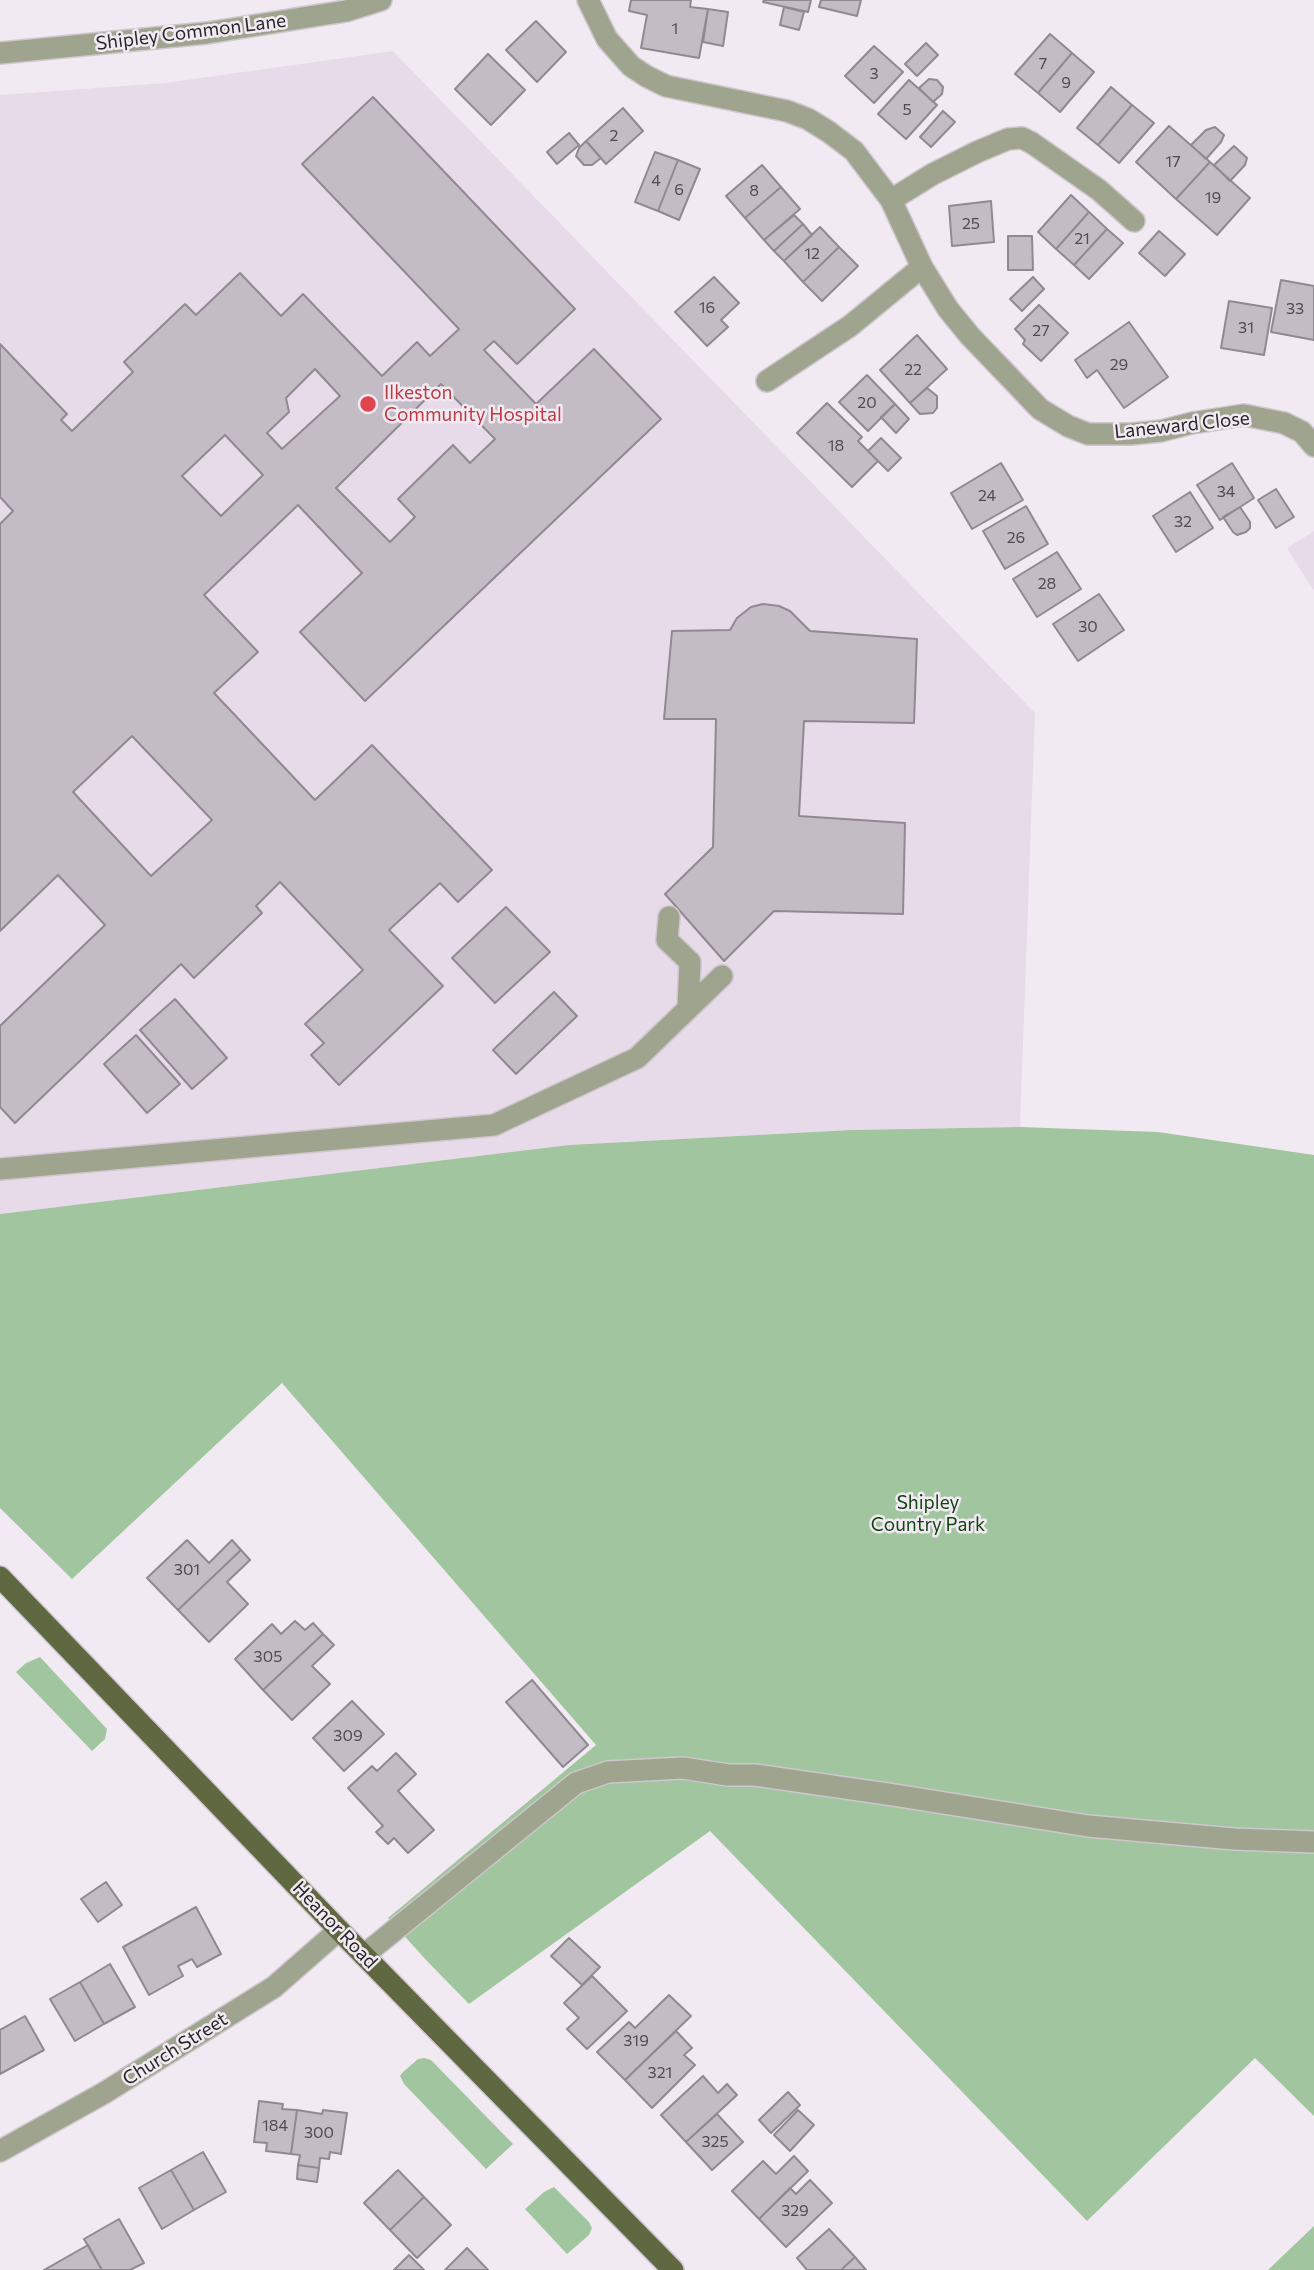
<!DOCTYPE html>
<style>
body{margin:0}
canvas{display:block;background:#f2eaf2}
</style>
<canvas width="1314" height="2270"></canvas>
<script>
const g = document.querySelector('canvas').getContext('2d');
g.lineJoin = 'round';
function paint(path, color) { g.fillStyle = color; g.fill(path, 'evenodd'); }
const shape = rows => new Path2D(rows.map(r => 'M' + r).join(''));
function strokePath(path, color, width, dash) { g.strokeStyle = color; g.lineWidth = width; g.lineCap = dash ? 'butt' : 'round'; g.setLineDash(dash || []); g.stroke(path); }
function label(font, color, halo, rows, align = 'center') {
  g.font = font + ' Commissioner,sans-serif'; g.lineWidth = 5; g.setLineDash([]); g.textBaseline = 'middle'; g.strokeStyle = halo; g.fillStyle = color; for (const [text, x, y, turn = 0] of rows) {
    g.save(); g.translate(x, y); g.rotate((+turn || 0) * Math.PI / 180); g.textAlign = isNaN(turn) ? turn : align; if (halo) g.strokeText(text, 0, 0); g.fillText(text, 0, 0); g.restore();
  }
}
const built = shape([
 [393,51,1035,713,1020,1127,851,1130,569,1145,0,1214,0,95,165,83],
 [1314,531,1314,589,1313,590,1287,548]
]);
const green = shape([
 [1020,1127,1158,1132,1314,1155,1314,2116,1255,2058,1087,2221,710,1831,469,2004,427,1961,388,1918,596,1745,282,1383,72,1579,0,1508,0,1214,569,1145,851,1130],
 [40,1657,107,1729,105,1739,92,1751,16,1672,26,1663],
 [424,2058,431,2060,513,2144,486,2169,404,2084,400,2076,402,2073,418,2059],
 [554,2187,589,2222,592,2228,589,2235,567,2254,525,2209,544,2192],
 [1314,2226,1314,2270,1268,2270]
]);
const building = shape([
 [631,0,691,0,690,7,708,9,699,58,641,48,647,15,629,11,631,0],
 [764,0,811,0,808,12,763,2,764,0],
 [821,0,861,0,857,16,819,7,821,0],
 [784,7,804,12,799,30,780,25,784,7],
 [708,9,728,12,723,46,703,42,708,9],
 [536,21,566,52,537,82,506,50,536,21],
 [1050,34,1072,53,1038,93,1015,74,1050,34],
 [926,43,938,55,917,76,905,64,926,43],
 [874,46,903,72,874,103,845,76,874,46],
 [1072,53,1094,72,1060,112,1038,93,1072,53],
 [488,54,525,90,491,125,455,89,488,54],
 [929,79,937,80,943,87,942,94,933,102,919,88,929,79],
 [909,80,937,105,906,139,878,114,909,80],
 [1111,87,1132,105,1098,145,1077,128,1111,87],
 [373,97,575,309,517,364,494,341,484,350,536,404,594,349,661,419,365,701,300,632,362,573,298,505,204,595,258,652,214,693,315,800,372,745,492,870,458,902,440,883,389,930,443,986,339,1085,311,1055,324,1043,305,1024,363,970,280,882,256,906,262,913,194,978,181,964,15,1123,0,1107,0,1026,105,925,58,875,0,931,0,524,13,511,0,497,0,344,67,414,61,420,72,431,133,372,124,362,185,304,196,315,240,273,281,316,303,294,382,376,417,342,430,356,459,329,302,164,373,97],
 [315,369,340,396,282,449,267,433,289,412,286,398,315,369],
 [441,384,495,439,470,463,453,445,398,499,415,517,390,542,336,488,441,384],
 [225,435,263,475,221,516,182,476,225,435],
 [132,736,212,820,151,876,73,792,132,736],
 [1132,105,1154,123,1119,163,1098,145,1132,105],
 [623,108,643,131,606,164,586,141,623,108],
 [943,111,955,122,931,147,920,137,943,111],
 [1169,126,1210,162,1176,199,1136,162,1169,126],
 [1215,127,1224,135,1221,142,1206,159,1191,145,1206,130,1215,127],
 [569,133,579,145,557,164,547,152,569,133],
 [586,141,601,158,592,165,584,165,576,156,579,148,586,141],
 [1234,146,1247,158,1245,165,1230,181,1214,165,1234,146],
 [655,152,678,160,658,211,635,202,655,152],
 [678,160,700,169,679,220,658,211,678,160],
 [1210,162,1250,198,1217,235,1176,199,1210,162],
 [762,165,781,187,745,218,726,196,762,165],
 [781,187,800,209,764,240,745,218,781,187],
 [1071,195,1089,212,1056,249,1038,232,1071,195],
 [991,201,994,242,952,246,949,206,991,201],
 [1089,212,1107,229,1074,265,1056,249,1089,212],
 [794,215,803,224,774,251,764,240,794,215],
 [803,224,812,235,784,261,774,251,803,224],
 [820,227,839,247,803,282,784,261,820,227],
 [1107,229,1123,243,1089,279,1074,265,1107,229],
 [1159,231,1185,254,1165,276,1139,253,1159,231],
 [1008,236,1032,236,1033,270,1008,270,1008,236],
 [839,247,858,266,822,301,803,282,839,247],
 [714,277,739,303,721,320,728,327,707,346,675,312,714,277],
 [1033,277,1044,289,1022,311,1010,299,1033,277],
 [1281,280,1314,286,1314,340,1271,332,1281,280],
 [1229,301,1272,308,1264,355,1221,348,1229,301],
 [1039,305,1068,333,1041,361,1023,344,1025,340,1015,329,1039,305],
 [1129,322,1168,377,1124,408,1097,370,1087,378,1075,360,1129,322],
 [917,335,947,369,910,403,880,370,917,335],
 [867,375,895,404,868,431,839,402,867,375],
 [927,388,937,396,937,408,933,413,920,414,910,403,927,388],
 [827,403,862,437,858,441,878,461,852,487,797,433,827,403],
 [895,404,909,419,896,433,881,417,895,404],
 [881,438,901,458,888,471,868,451,881,438],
 [1001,463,1023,500,972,529,951,493,1001,463],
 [1232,463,1254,498,1220,520,1197,485,1232,463],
 [1276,489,1294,517,1276,528,1258,500,1276,489],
 [1190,492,1213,528,1176,552,1153,516,1190,492],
 [1026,506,1048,544,1005,569,983,531,1026,506],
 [1240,507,1250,522,1250,528,1246,532,1237,535,1233,532,1223,517,1240,507],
 [1057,552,1081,589,1037,617,1013,579,1057,552],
 [1099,594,1124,630,1078,661,1053,624,1099,594],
 [763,604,779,606,790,611,810,631,917,639,914,723,804,721,799,816,905,823,903,914,774,911,724,961,665,894,713,847,716,719,664,719,672,631,730,630,737,618,751,607,763,604],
 [506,907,550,952,495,1003,452,958,506,907],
 [554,992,577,1016,516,1074,493,1050,554,992],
 [175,999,227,1058,192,1089,140,1030,175,999],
 [136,1035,180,1084,147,1113,104,1064,136,1035],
 [187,1540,209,1563,232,1540,241,1550,178,1610,147,1578,187,1540],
 [241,1550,250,1560,227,1582,248,1604,209,1642,178,1610,241,1550],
 [295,1621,305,1630,313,1623,323,1634,263,1690,235,1659,272,1624,281,1634,295,1621],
 [323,1634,334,1645,312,1666,330,1684,292,1720,263,1690,323,1634],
 [532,1680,588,1745,563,1767,506,1702,532,1680],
 [352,1701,384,1734,344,1771,313,1738,352,1701],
 [396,1753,416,1774,398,1791,434,1830,408,1853,394,1838,388,1844,376,1832,383,1826,348,1788,372,1766,377,1771,396,1753],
 [106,1882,122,1905,98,1922,81,1899,106,1882],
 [196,1907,221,1954,197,1967,192,1959,178,1966,183,1976,149,1995,123,1947,196,1907],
 [569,1938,600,1967,582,1985,551,1956,569,1938],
 [110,1964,135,2007,104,2024,80,1982,110,1964],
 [592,1976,627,2011,587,2049,567,2029,579,2018,564,2003,592,1976],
 [80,1982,104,2024,75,2041,50,1999,80,1982],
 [669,1995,691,2016,625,2080,597,2052,629,2022,635,2028,669,1995],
 [25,2016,44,2050,0,2074,0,2030,25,2016],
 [676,2031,692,2048,684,2055,695,2065,652,2108,625,2080,676,2031],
 [703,2076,718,2093,727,2084,737,2095,686,2142,661,2115,703,2076],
 [788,2092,800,2105,771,2133,759,2120,788,2092],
 [259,2101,283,2104,282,2109,297,2110,291,2154,266,2151,267,2143,254,2142,259,2101],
 [297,2110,322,2114,323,2110,347,2113,341,2154,330,2152,329,2159,320,2158,319,2168,298,2165,300,2155,291,2154,297,2110],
 [798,2110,814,2125,790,2151,774,2135,798,2110],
 [717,2114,743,2142,712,2170,686,2142,717,2114],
 [203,2152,226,2192,194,2210,171,2170,203,2152],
 [794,2156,808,2171,759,2219,732,2191,763,2161,776,2174,794,2156],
 [298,2165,319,2168,317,2182,297,2179,298,2165],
 [171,2170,194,2210,162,2229,139,2188,171,2170],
 [398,2170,424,2197,390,2230,364,2203,398,2170],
 [810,2180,832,2203,786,2247,759,2219,790,2188,796,2194,810,2180],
 [424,2197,451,2225,417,2258,390,2230,424,2197],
 [119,2219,144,2263,130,2270,102,2270,84,2239,119,2219],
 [829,2229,855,2257,841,2270,807,2270,797,2258,829,2229],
 [88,2245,102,2270,44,2270,88,2245],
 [467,2248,488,2270,445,2270,467,2248],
 [409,2255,424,2270,394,2270,409,2255],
 [855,2257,866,2270,841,2270,855,2257]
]);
const minor = shape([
 [588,0,607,39,631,66,646,76,666,86,787,111,808,119,829,132,854,151,891,200,922,267,948,309,970,336,1040,409,1068,426,1088,434,1131,434,1161,431,1192,423,1244,415,1284,423,1302,432,1314,446],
 [0,53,207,33,346,11,381,0],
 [891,200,933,174,977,152,1008,139,1022,138,1032,143,1099,190,1134,221],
 [767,381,850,326,922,267],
 [669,917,667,940,690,962,688,1009],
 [0,1169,494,1125,637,1058,722,976],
 [364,1955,576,1783,608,1772,683,1768,728,1775,755,1775,894,1795,1088,1826,1234,1839,1314,1842],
 [0,2151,104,2093,274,1987,339,1930]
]);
const major = shape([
 [0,1577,339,1930,673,2270]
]);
const markers = [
 [368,404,9,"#e0444e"]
];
const numberNames = [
 ["1",675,29],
 ["7",1043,64],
 ["3",874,74],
 ["9",1066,83],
 ["5",907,110],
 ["2",614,136],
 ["17",1173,162],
 ["4",656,181],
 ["6",679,190],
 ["8",754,191],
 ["19",1213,198],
 ["25",971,224],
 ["21",1082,239],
 ["12",812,254],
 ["16",707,308],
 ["33",1295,309],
 ["31",1246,328],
 ["27",1041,331],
 ["29",1119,365],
 ["22",913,370],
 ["20",867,403],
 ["18",836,446],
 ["34",1226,492],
 ["24",987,496],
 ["32",1183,522],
 ["26",1016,538],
 ["28",1047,584],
 ["30",1088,627],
 ["301",187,1570],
 ["305",268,1657],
 ["309",348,1736],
 ["319",636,2041],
 ["321",660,2073],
 ["184",275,2126],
 ["300",319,2133],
 ["325",715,2142],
 ["329",795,2211]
];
const streetNames = [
 ["Shipley Common Lane",191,32,-7],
 ["Laneward Close",1182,425,-6],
 ["Heanor Road",335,1925,46],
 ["Church Street",175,2049,-32]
];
const healthNames = [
 ["Ilkeston",384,393],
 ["Community Hospital",384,415]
];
const parkNames = [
 ["Shipley",928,1503],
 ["Country Park",928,1525]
];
paint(built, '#e8dbe9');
paint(green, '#a1c59e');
paint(building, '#c4bcc5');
strokePath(building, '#908991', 2);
strokePath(minor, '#cec7ce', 24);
strokePath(major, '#cec7ce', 24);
strokePath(minor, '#9fa48e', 21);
strokePath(major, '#5f6840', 21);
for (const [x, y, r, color] of markers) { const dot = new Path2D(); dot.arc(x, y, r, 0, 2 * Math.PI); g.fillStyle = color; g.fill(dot); strokePath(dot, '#f2eaf2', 2.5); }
label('16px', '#504c51', null, numberNames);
label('19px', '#29262a', '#f2eaf2', streetNames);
label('19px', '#be3a42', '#f2eaf2', healthNames, 'left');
label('19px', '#10450f', '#f2eaf2', parkNames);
</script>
